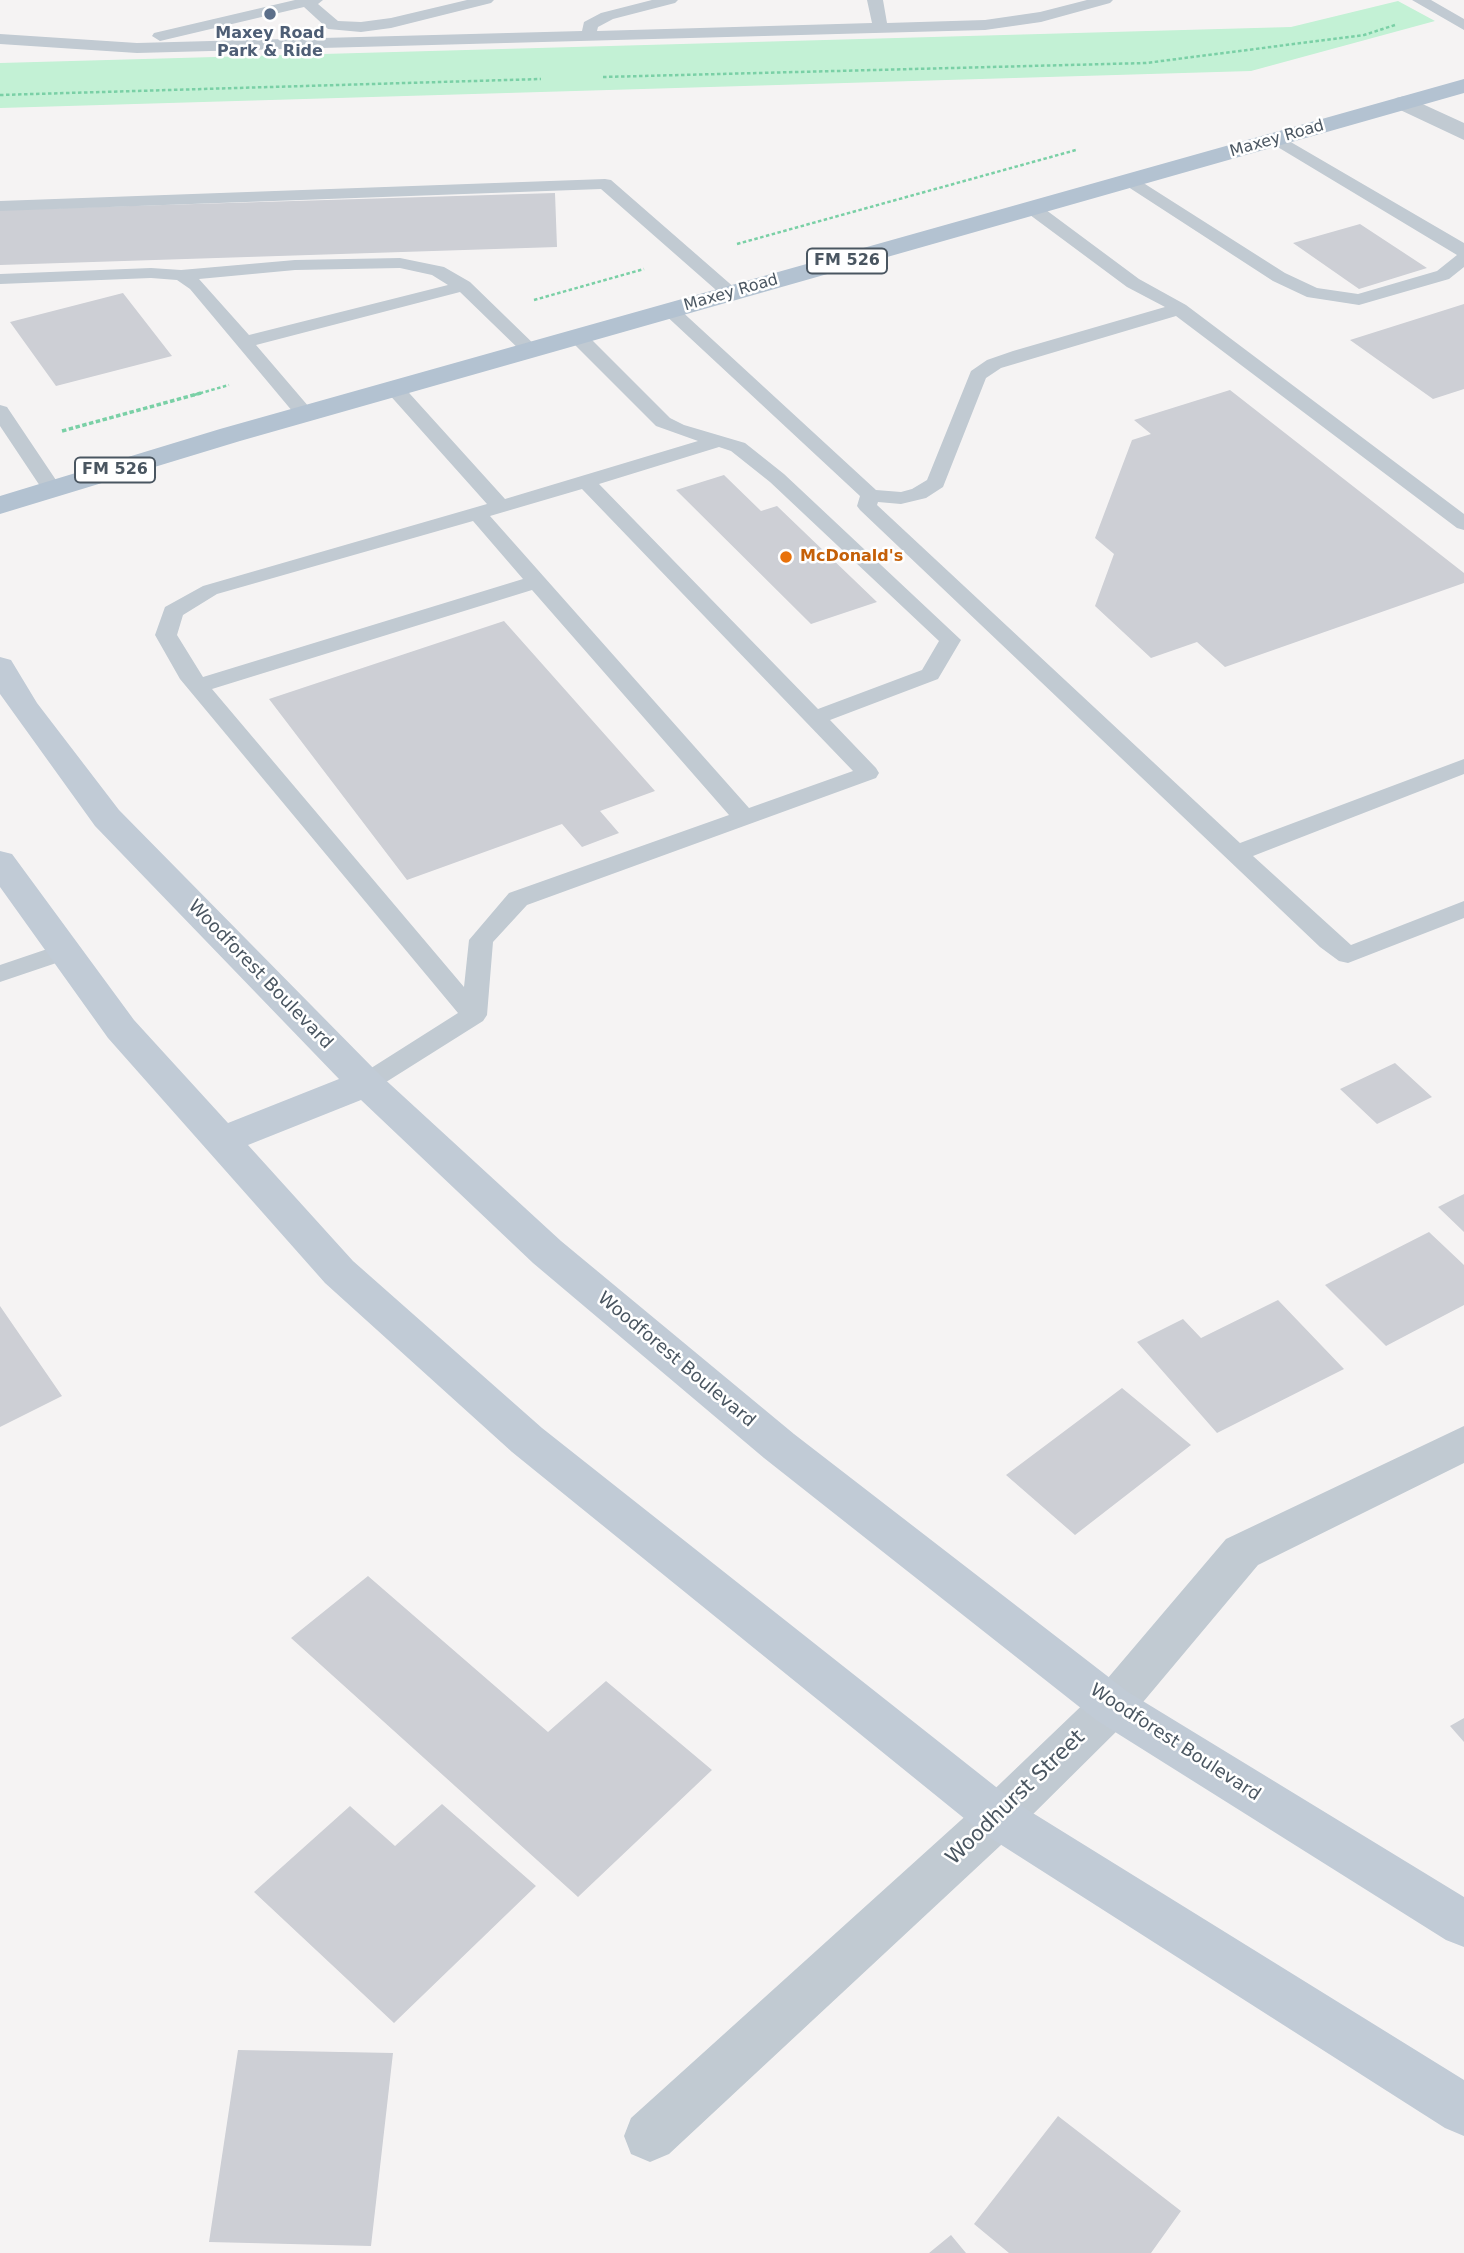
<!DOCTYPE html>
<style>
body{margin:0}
canvas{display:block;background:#f5f3f3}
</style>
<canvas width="1464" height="2253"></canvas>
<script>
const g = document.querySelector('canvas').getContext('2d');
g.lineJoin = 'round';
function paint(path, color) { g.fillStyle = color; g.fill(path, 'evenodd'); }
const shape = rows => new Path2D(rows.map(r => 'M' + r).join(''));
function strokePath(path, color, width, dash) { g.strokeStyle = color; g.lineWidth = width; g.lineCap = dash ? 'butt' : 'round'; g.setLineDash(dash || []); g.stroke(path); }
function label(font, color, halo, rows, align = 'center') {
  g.font = font + ' "DejaVu Sans",sans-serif'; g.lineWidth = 5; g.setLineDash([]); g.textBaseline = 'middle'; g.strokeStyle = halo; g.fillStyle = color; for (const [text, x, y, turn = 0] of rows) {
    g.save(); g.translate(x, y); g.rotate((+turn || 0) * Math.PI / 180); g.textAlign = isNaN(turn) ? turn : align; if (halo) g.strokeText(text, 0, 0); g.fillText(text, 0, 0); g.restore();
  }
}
const green = shape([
 [1398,1,1435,21,1251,71,0,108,0,63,1291,27]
]);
const building = shape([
 [555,193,557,247,0,265,0,210],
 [1360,224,1427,268,1359,289,1293,243],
 [123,293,172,356,56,386,10,322],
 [1464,304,1464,389,1433,399,1350,340],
 [1230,390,1464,573,1464,583,1225,667,1197,642,1151,658,1095,606,1114,554,1095,538,1132,440,1151,434,1134,420],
 [724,475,761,511,777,506,877,602,811,624,676,490],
 [504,621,655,791,600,811,619,833,582,847,562,824,407,880,269,699],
 [1395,1063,1432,1097,1377,1124,1340,1089],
 [1464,1194,1464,1232,1438,1207],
 [1429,1232,1464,1265,1464,1305,1386,1346,1325,1285],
 [1278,1300,1344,1369,1217,1433,1137,1342,1183,1319,1201,1338],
 [0,1306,62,1396,0,1427],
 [1122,1388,1191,1445,1075,1535,1006,1475],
 [368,1576,548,1732,606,1681,712,1770,578,1897,291,1638],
 [1464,1718,1464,1742,1450,1726],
 [442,1804,536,1886,394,2023,254,1892,350,1806,395,1846],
 [238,2050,393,2053,371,2246,209,2242],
 [1058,2116,1181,2211,1151,2253,1009,2253,974,2224],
 [951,2235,966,2253,929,2253]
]);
const pathFar1 = shape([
 [603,77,1146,63,1364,35,1395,25],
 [0,95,541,79],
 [737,244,1076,150],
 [534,300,644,269],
 [194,395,229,385]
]);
const path = shape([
 [62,431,201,393]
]);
const lane = shape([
 [295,0,323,0,318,4,338,21,361,22,391,18,467,0,494,0,491,3,391,28,361,32,328,29,304,7,160,41,152,36,154,33,295,0],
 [652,0,678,0,675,3,613,19,598,27,597,31,872,23,867,0,883,0,887,23,985,20,1040,12,1087,0,1113,0,1110,3,1041,22,985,30,137,53,0,44,0,34,137,43,582,31,584,22,601,13,652,0],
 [1412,0,1431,0,1464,19,1464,30,1412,0],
 [1277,134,1464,243,1464,267,1449,279,1359,305,1307,297,1273,281,1119,181,1122,177,1134,177,1285,273,1317,288,1358,294,1437,271,1457,255,1271,143,1269,139,1277,134],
 [605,179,611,180,736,289,739,293,736,297,724,297,601,189,0,211,0,201,605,179],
 [1032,203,1038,204,1139,279,1186,305,1464,514,1464,530,1457,528,1176,316,1001,368,986,378,943,487,926,498,901,504,878,502,877,505,1240,843,1464,759,1464,774,1253,856,1351,945,1464,901,1464,918,1348,963,1339,961,1320,947,860,510,857,506,860,496,661,311,663,307,677,307,876,490,901,492,912,489,927,480,971,371,987,360,1013,351,1165,307,1127,287,1026,212,1023,208,1032,203],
 [400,258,444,267,470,282,540,350,538,354,524,354,460,292,256,345,315,414,305,420,298,418,190,289,177,280,151,278,0,284,0,274,151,268,181,270,295,260,400,258],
 [400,268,432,275,448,285,249,335,199,279,295,270,400,268],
 [577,330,584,332,670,418,684,425,745,443,784,474,961,640,938,679,830,720,876,768,879,773,876,778,527,905,493,942,487,1015,483,1021,375,1089,366,1092,357,1089,353,1083,357,1077,458,1013,180,679,155,635,165,607,203,586,487,504,387,392,384,388,387,384,401,384,505,499,698,441,656,426,570,340,568,336,577,330],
 [719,447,731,451,770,482,939,641,922,670,818,709,599,484,719,447],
 [582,489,853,771,749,808,490,516,582,489],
 [473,521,523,579,203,677,177,635,183,615,217,594,473,521],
 [532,590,729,815,509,893,469,940,464,987,212,689,532,590],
 [0,405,7,407,62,489,59,493,45,493,42,489,0,426,0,405],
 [65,943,74,945,77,951,74,957,0,982,0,965,65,943]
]);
const street = shape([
 [1405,96,1464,123,1464,140,1396,108,1393,103,1396,98,1405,96],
 [1464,1426,1464,1463,1258,1565,1128,1720,1015,1832,669,2154,650,2162,631,2154,624,2136,631,2118,981,1802,1096,1692,1226,1539,1464,1426]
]);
const secondary = shape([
 [0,657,11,660,37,703,119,810,379,1074,561,1241,794,1434,1128,1692,1464,1897,1464,1947,1446,1940,1096,1720,764,1458,533,1263,361,1100,248,1145,353,1261,542,1428,1015,1802,1464,2080,1464,2136,1445,2128,981,1832,512,1452,325,1283,108,1038,0,887,0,851,12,854,134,1020,228,1123,339,1079,95,826,0,694,0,657]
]);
const primary = shape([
 [1464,79,1464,93,240,441,0,514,0,496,220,429,1464,79]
]);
const markers = [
 [270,14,7,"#5c6f8a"],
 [786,557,7,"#e8710a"]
];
const farServicenames = [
 ["Maxey Road",270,34],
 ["Park & Ride",270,52]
];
const farStreetnames = [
 ["Maxey Road",1277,139,-16],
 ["Maxey Road",731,293,-16]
];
const shields = [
 [847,261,80],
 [115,470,80]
];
const shieldNames = [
 ["FM 526",847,261],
 ["FM 526",115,470]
];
const farFoodnames = [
 ["McDonald's",800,557]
];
const streetNames = [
 ["Woodforest Boulevard",260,975,46],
 ["Woodforest Boulevard",676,1360,40],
 ["Woodforest Boulevard",1175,1743,33]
];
const nearStreetnames = [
 ["Woodhurst Street",1016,1798,-44]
];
paint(green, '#c3f1d5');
paint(building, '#cdcfd5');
strokePath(pathFar1, '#7ad0a6', 2.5, [3.5, 2.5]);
strokePath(path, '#7ad0a6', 3.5, [4.5, 2.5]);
paint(lane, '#c1cad2');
paint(street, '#c1cad2');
paint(secondary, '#c1cbd6');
paint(primary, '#b3c2d1');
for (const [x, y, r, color] of markers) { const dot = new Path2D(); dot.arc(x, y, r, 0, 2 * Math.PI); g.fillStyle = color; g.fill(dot); strokePath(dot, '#fff', 2.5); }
label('bold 16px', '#4e5e75', '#fff', farServicenames);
label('16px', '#4a5661', '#fff', farStreetnames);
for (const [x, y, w] of shields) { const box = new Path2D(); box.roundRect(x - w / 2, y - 12.5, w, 25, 5); g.fillStyle = '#fff'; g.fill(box); strokePath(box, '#4a5661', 2); }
label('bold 16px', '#4a5661', null, shieldNames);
label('bold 16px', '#c56008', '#fff', farFoodnames, 'left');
label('18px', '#4a5661', '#fff', streetNames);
label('21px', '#4a5661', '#fff', nearStreetnames);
</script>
